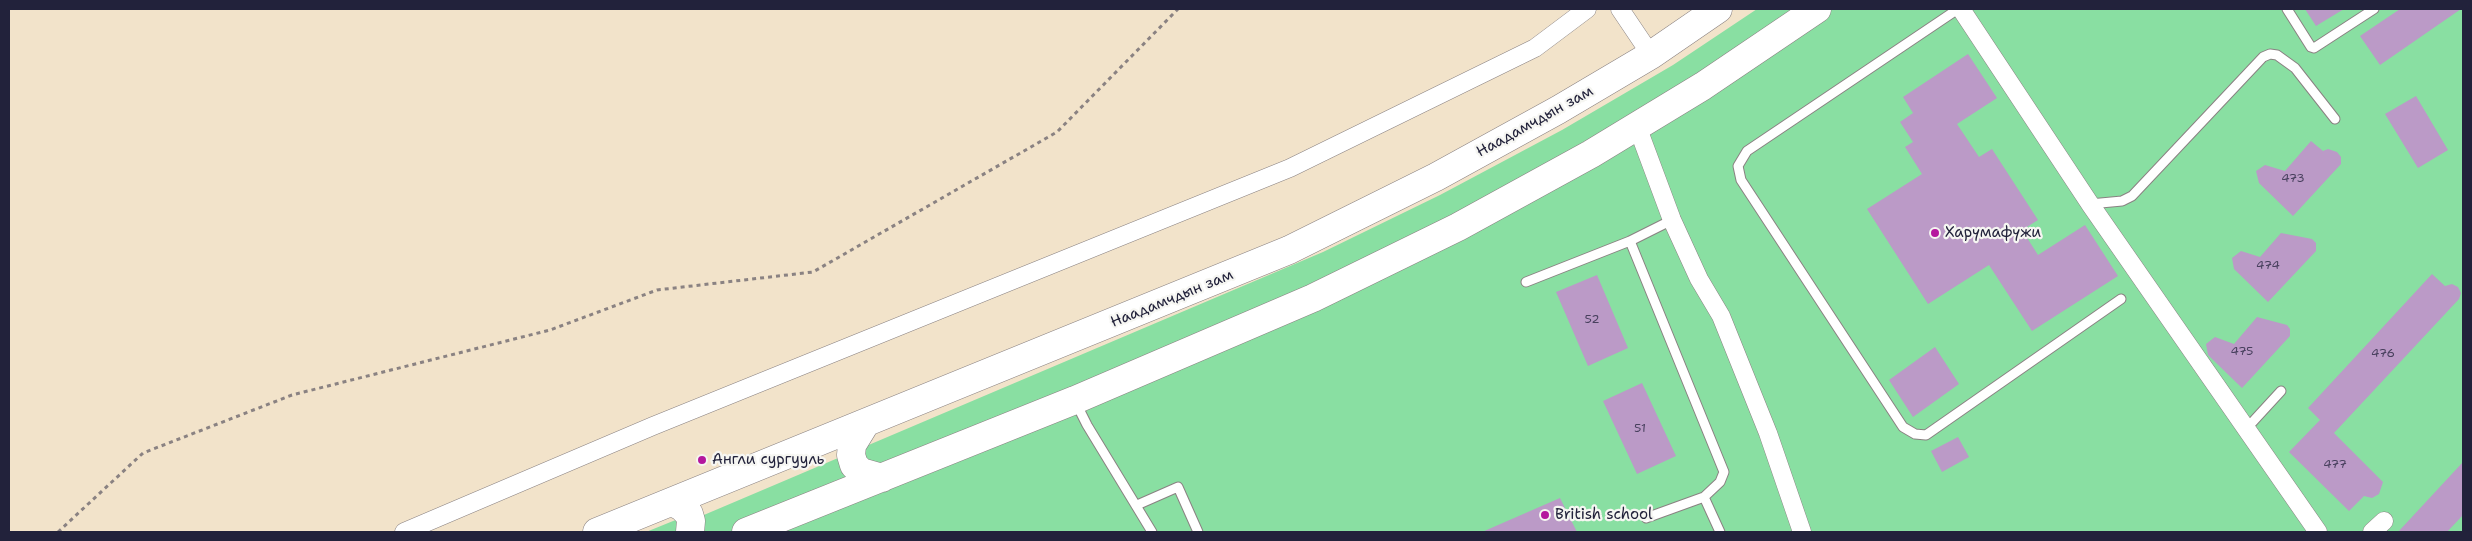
<!DOCTYPE html>
<meta charset="utf-8">
<style>
body{margin:0}
#map{position:relative;width:2472px;height:541px;overflow:hidden;background:#f2e3ca;font-family:"Shantell Sans",sans-serif}
canvas{display:block}
.frame{position:absolute;inset:0;border:10px solid #22223b;pointer-events:none}
</style>
<div id="map">
<canvas width="2472" height="541"></canvas>
<div class="frame"></div>
</div>
<script>
const g = document.querySelector('canvas').getContext('2d');
g.lineJoin = 'round';
function paint(path, color) { g.fillStyle = color; g.fill(path, 'evenodd'); }
const shape = rows => new Path2D(rows.map(r => 'M' + r).join(''));
function strokePath(path, color, width, dash) { g.strokeStyle = color; g.lineWidth = width; g.lineCap = dash ? 'butt' : 'round'; g.setLineDash(dash || []); g.stroke(path); }
function label(font, color, halo, rows, align = 'center') {
  g.font = font + ' "Shantell Sans",sans-serif'; g.lineWidth = 4.5; g.setLineDash([]); g.textBaseline = 'middle'; g.strokeStyle = halo; g.fillStyle = color; for (const [text, x, y, turn = 0] of rows) {
    g.save(); g.translate(x, y); g.rotate((+turn || 0) * Math.PI / 180); g.textAlign = isNaN(turn) ? turn : align; if (halo) g.strokeText(text, 0, 0); g.fillText(text, 0, 0); g.restore();
  }
}
const green = shape([
 [1757,9,2463,9,2463,532,646,532,678,519,685,523,1323,252,1440,195,1562,130,1673,65]
]);
const building = shape([
 [2305,9,2344,9,2316,26],
 [2400,9,2461,9,2380,65,2360,36],
 [1968,54,1997,98,1957,124,1979,157,1992,149,2038,220,2022,230,2038,255,2085,225,2118,276,2032,331,1989,265,1928,304,1867,209,1922,174,1905,147,1913,142,1900,122,1913,113,1903,97],
 [2416,96,2448,150,2418,168,2385,114],
 [2311,141,2323,151,2328,149,2337,152,2341,157,2341,164,2293,216,2259,183,2256,171,2265,165,2285,171],
 [2281,233,2312,239,2316,243,2316,251,2268,302,2234,269,2232,258,2241,251,2260,257],
 [2432,274,2445,286,2452,284,2458,287,2461,293,2459,299,2334,433,2383,482,2379,494,2372,498,2364,496,2349,511,2289,452,2320,420,2308,408],
 [1597,275,1628,348,1588,366,1556,292],
 [2257,317,2287,325,2290,329,2290,336,2242,388,2208,355,2206,344,2215,337,2234,344],
 [1935,347,1959,384,1913,417,1889,380],
 [1642,383,1676,456,1637,474,1603,401],
 [1958,437,1969,457,1942,472,1931,451],
 [2463,462,2463,515,2447,532,2398,532],
 [1560,498,1577,532,1482,532]
]);
const path = shape([
 [58,532,143,453,292,395,550,330,657,290,813,272,1057,132,1178,9]
]);
const lane = shape([
 [1958,9,1747,151,1738,166,1741,180,1903,427,1915,434,1926,435,2121,299],
 [2287,9,2311,47,2314,48,2374,9],
 [2090,204,2122,201,2132,196,2263,57,2270,54,2277,55,2295,68,2335,119],
 [1630,241,1724,472,1720,482,1704,497,1646,518],
 [1526,282,1630,241,1672,220],
 [1076,403,1087,425,1152,532],
 [2247,428,2281,391],
 [1704,497,1720,532],
 [1137,505,1178,487,1198,532]
]);
const street = shape([
 [1620,9,1651,55],
 [1961,9,2090,204,2318,532],
 [1637,126,1672,220,1699,279,1721,316,1768,433,1802,532],
 [404,532,653,426,1290,168,1535,48,1587,9],
 [2372,532,2384,521]
]);
const highway = shape([
 [865,424,852,445,851,455,854,465,861,472,882,478],
 [672,502,682,507,689,514,691,521,690,532],
 [597,532,1289,250,1436,177,1558,110,1651,55,1718,9],
 [746,532,1075,400,1313,298,1458,227,1591,154,1703,86,1817,9]
]);
const markers = [
 [1935,233,5,"#b5179e"],
 [702,460,5,"#b5179e"],
 [1545,515,5,"#b5179e"]
];
const numberNames = [
 ["473",2293,179],
 ["474",2268,266],
 ["52",1592,320],
 ["475",2242,352],
 ["476",2383,354],
 ["51",1640,429],
 ["477",2335,465]
];
const streetNames = [
 ["Наадамчдын зам",1535,122,-29],
 ["Наадамчдын зам",1172,299,-22]
];
const poiNames = [
 ["Харүмафүжи",1945,233],
 ["Англи сургууль",712,460],
 ["British school",1555,515]
];
paint(green, '#89dfa2');
paint(building, '#bb9ac7');
strokePath(lane, '#8a8282', 11);
strokePath(street, '#8a8282', 19);
strokePath(highway, '#8a8282', 29);
strokePath(path, '#8a8282', 3, [4, 4]);
strokePath(lane, '#fff', 9);
strokePath(street, '#fff', 18);
strokePath(highway, '#fff', 28);
for (const [x, y, r, color] of markers) { const dot = new Path2D(); dot.arc(x, y, r, 0, 2 * Math.PI); g.fillStyle = color; g.fill(dot); strokePath(dot, '#f6f6f2', 2); }
label('12px', '#48405e', null, numberNames);
label('15px', '#22223b', '#f6f6f2', streetNames);
label('15px', '#22223b', '#f6f6f2', poiNames, 'left');
</script>
